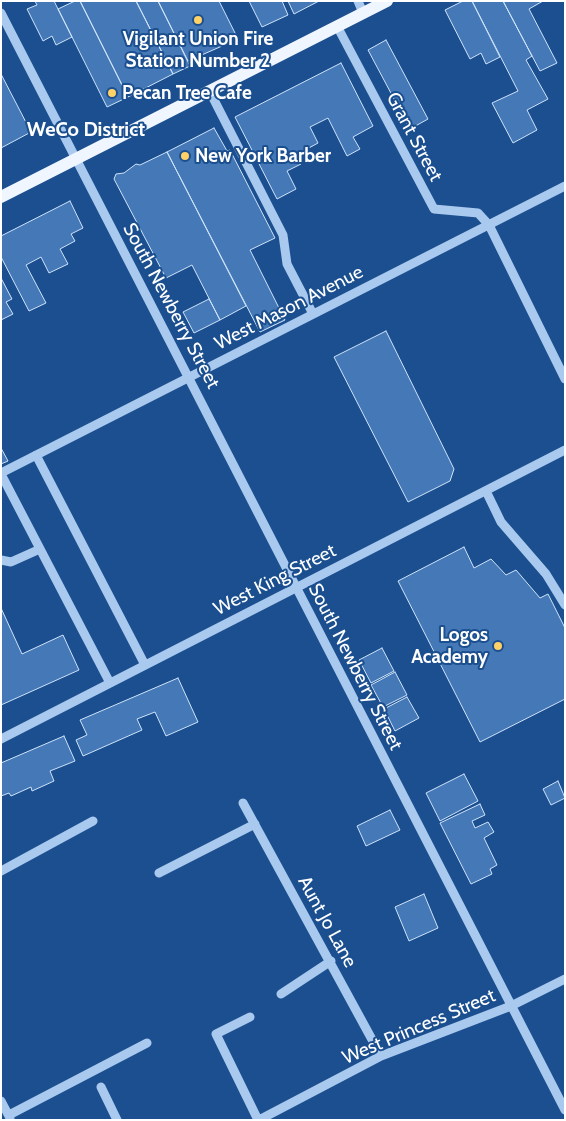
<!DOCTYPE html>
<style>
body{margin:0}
#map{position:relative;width:566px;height:1121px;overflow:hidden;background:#1b4f8f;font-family:Cabin,sans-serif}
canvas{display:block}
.frame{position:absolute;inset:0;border:2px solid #fff;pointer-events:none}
</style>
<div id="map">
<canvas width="566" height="1121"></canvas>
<div class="frame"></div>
</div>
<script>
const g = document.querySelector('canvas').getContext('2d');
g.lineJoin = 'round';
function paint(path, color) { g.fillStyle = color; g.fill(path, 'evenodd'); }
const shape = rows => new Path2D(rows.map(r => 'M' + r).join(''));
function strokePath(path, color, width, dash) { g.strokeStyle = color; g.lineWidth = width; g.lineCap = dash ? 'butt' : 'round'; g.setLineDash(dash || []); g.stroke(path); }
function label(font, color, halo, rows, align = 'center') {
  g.font = font + ' Cabin,sans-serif'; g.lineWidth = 4; g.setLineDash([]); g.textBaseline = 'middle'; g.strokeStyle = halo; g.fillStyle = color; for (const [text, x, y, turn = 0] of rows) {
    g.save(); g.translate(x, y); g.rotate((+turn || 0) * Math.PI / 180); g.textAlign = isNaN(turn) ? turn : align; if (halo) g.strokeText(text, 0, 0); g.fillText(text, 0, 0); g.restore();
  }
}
const building = shape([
 [35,1,54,1,72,37,56,45,52,36,43,41,27,9,37,5,35,1],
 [75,1,80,1,128,97,107,107,58,9,75,1],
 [80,1,136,1,173,74,128,97,80,1],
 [136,1,158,1,190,66,173,74,136,1],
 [158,1,219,1,238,39,188,61,158,1],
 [249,1,282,1,288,15,262,27,249,1],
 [288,1,319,1,294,14,288,1],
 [463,1,472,1,500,57,486,64,481,53,470,59,445,10,463,1],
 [472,1,503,1,532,56,526,60,548,99,527,110,537,130,513,143,492,103,518,91,472,1],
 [503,1,543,1,529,9,557,63,540,71,503,1],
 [386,40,428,119,410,129,368,50,386,40],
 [341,63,373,126,353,137,360,149,347,156,328,118,310,127,318,143,296,155,301,164,287,171,296,189,277,199,235,117,341,63],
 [1,74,31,132,1,148,1,74],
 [214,128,227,151,230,150,275,238,250,250,285,320,260,332,167,152,214,128],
 [167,152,246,306,220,320,192,265,166,278,114,179,116,174,124,173,136,164,140,165,167,152],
 [70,201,83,228,71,234,75,241,60,249,68,264,49,273,41,257,26,265,46,303,29,311,1,257,1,236,70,201],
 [1,278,12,299,6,302,13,314,1,320,1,278],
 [209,299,220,320,194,333,183,312,209,299],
 [386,331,454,469,450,481,408,502,334,357,386,331],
 [1,448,8,461,1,464,1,448],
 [464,547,474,568,491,559,506,575,516,570,540,598,548,594,565,628,565,699,480,742,398,581,464,547],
 [1,608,22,654,63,635,79,670,1,705,1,608],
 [382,648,394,671,371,683,359,660,382,648],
 [395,672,407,695,383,707,371,685,395,672],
 [178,678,198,722,166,736,155,712,137,719,142,730,83,756,76,740,87,735,80,720,178,678],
 [407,697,419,718,395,731,384,709,407,697],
 [64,736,75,761,50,771,54,781,32,791,31,787,11,796,9,793,1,796,1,763,64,736],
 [464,774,478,801,440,821,426,793,464,774],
 [558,781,565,798,551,805,543,789,558,781],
 [480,804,485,815,472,821,475,828,488,822,494,832,484,838,497,865,490,869,492,874,471,884,440,823,480,804],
 [390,810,400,830,366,846,357,826,390,810],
 [424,894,438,928,409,941,395,907,424,894]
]);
const minor = shape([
 [358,1,363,13],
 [1,13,565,1110],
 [337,26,434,209,478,213,489,225,565,379],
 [209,90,283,235,287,264,313,314],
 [36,455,145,665],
 [1,473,565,186],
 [1,474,110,683],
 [486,491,501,522,546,574,565,605],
 [1,560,11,562,40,549],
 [1,739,565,450],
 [243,803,381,1056],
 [1,871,93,821],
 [159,873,255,824],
 [281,994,331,961],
 [250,1017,216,1034,258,1120],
 [101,1087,117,1120],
 [1,1101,10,1118],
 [9,1115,147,1043],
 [259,1120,381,1056,511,1006,565,979]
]);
const major = shape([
 [1,197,387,1]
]);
const markers = [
 [198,20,5,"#ffd166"],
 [112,93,5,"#ffd166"],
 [185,156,5,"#ffd166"],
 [498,646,5,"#ffd166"]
];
const poiNames = [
 ["Vigilant Union Fire",198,39,"center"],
 ["Station Number 2",198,61,"center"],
 ["Pecan Tree Cafe",122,93],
 ["New York Barber",195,156],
 ["Logos",488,635,"right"],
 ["Academy",488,657,"right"]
];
const streetNames = [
 ["Grant Street",414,137,62],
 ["South Newberry Street",171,306,62],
 ["West Mason Avenue",289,308,-27],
 ["West King Street",275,580,-27],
 ["South Newberry Street",355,667,63],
 ["Aunt Jo Lane",327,922,61],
 ["West Princess Street",419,1027,-23]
];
const neighbourhoodNames = [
 ["WeCo District",86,130]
];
paint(building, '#4478b7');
strokePath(building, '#cfe3fa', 1);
strokePath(minor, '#a9c9ee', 9);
strokePath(major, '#f0f6ff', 12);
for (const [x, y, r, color] of markers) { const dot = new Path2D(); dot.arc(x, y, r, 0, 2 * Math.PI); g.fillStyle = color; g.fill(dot); strokePath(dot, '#1b4f8f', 2); }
label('bold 19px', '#fff', '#1b4f8f', poiNames, 'left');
label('19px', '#fff', '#1b4f8f', streetNames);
label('bold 20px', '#fff', '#1b4f8f', neighbourhoodNames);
</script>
